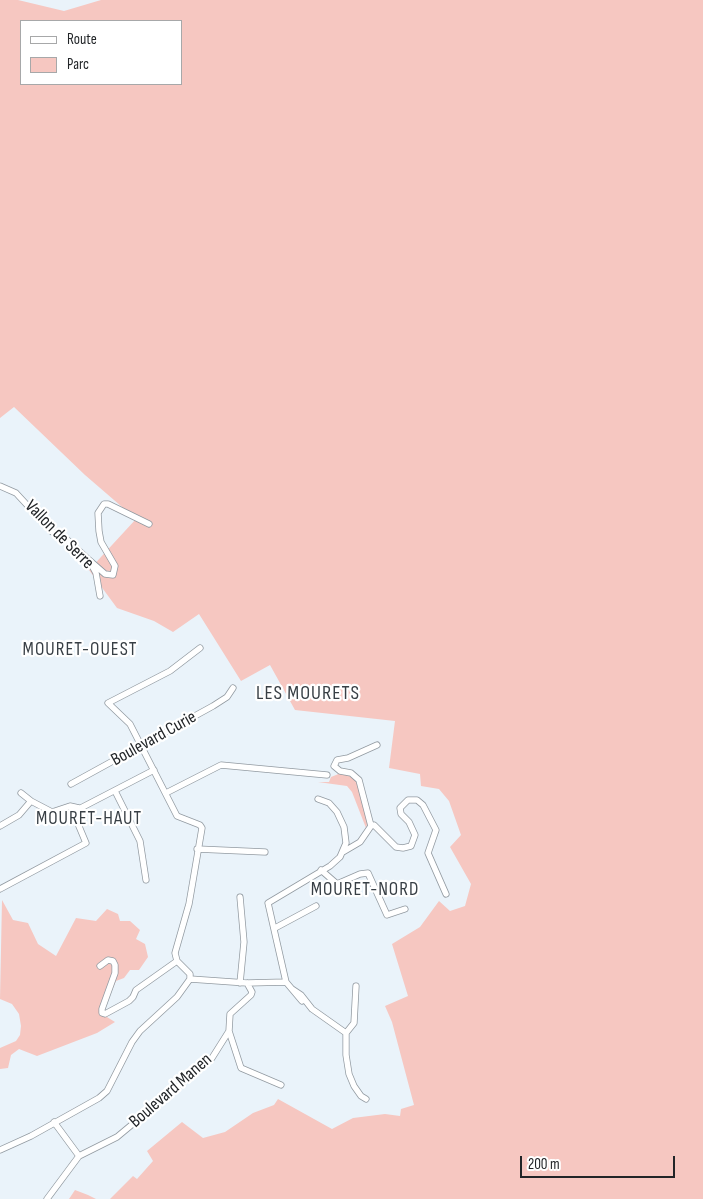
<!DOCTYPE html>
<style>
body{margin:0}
#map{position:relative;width:703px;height:1199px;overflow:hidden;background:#eaf3fa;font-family:"Sofia Sans Condensed",sans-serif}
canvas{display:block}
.legend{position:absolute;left:20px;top:20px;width:162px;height:65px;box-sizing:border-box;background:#fff;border:1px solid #a7a8a9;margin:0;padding:6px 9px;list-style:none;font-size:15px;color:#222528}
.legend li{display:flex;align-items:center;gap:10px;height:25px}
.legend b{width:25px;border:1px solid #a7a8a9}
.scale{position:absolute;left:520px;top:1156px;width:155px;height:22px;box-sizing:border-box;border:2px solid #222528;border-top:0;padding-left:6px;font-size:15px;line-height:18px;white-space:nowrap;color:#222528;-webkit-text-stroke:4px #fff;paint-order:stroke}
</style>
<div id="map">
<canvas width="703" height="1199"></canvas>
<ul class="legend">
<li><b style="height:6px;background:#fff"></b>Route</li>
<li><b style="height:14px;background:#f6c7c1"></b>Parc</li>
</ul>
<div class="scale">200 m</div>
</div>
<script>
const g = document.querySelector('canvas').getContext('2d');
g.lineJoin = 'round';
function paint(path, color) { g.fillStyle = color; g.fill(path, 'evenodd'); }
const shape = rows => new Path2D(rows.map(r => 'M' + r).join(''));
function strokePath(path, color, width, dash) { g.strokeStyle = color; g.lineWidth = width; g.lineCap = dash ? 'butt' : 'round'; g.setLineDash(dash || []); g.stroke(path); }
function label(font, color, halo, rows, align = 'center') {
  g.font = font + ' "Sofia Sans Condensed",sans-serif'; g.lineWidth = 4.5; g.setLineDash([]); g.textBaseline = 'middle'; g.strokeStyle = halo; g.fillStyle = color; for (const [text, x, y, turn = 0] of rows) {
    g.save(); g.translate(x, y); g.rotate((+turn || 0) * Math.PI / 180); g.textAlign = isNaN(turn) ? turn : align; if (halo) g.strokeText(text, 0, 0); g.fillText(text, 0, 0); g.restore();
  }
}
const green = shape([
 [0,0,18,0,64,11,101,0,703,0,703,1199,110,1199,133,1176,137,1179,153,1161,147,1151,182,1122,203,1138,225,1132,253,1113,274,1105,278,1099,332,1129,353,1118,385,1114,400,1116,401,1109,414,1105,392,1022,385,1006,408,996,392,944,420,927,439,901,450,911,465,906,471,884,450,847,461,835,449,801,439,789,421,786,420,774,389,768,395,721,295,710,270,665,241,681,199,614,173,632,154,621,117,608,89,570,136,519,85,475,14,407,0,418],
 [21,21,181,21,181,84,21,84],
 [341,773,349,774,357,781,368,821,366,828,352,792,347,786,318,782,329,782,331,777],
 [2,900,13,920,28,923,38,944,56,956,76,918,96,921,107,909,118,914,120,921,130,921,140,930,136,939,145,944,148,957,139,970,130,970,124,978,116,981,102,1014,115,1022,97,1033,37,1056,19,1049,11,1055,8,1068,0,1069,0,1048,16,1041,20,1035,21,1026,19,1014,12,1004,0,999],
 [75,1190,88,1195,96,1199,69,1199]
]);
const minor = shape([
 [0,486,16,493,52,532,60,533,89,560,96,573,100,596],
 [89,560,105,574,113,575,115,566,101,542,99,531,98,513,104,504,108,504,149,524],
 [71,784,213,706,227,697,233,688],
 [115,791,140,841,146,880],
 [21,793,31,801],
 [166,793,221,765,327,775],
 [0,826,19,815,31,801,52,812,70,806,79,808],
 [371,826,359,780,351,773,340,771,334,766,337,760,348,758,377,745],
 [197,849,265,852],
 [343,852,360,842,371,826,374,825,396,847,403,848,411,846,415,835,409,822,401,814,400,808,408,800,417,800,423,805,436,830,428,853,446,894],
 [321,870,337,884,360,874,368,873,387,915,405,909],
 [0,889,86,843,73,812,154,770],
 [275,928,316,906],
 [100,966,108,960,113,961,115,965,115,973,102,1009,102,1013,105,1014,129,1001,133,997,136,990,177,961],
 [190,979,190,974,177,961,175,953,189,904,202,828,200,825,177,816,130,724,108,703,170,671,200,648],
 [190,979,247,983,286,982],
 [286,982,268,903,330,866,340,857,346,843,344,827,337,812,329,803,318,799],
 [286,982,302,1001],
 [240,983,244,942,240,897],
 [356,986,354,1023,346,1033,346,1055,349,1074,354,1086,361,1096,366,1099],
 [292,989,301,995,312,1009,346,1033],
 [229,1031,241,1068,281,1085],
 [0,1150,31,1136,99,1098,107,1091,132,1042,140,1031,177,997,190,979],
 [79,1156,117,1137,212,1058,229,1031,230,1014,251,995,252,992,247,983],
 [47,1199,79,1156,54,1122]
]);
const streetNames = [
 ["Vallon de Serre",59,535,45],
 ["Boulevard Curie",154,739,-29],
 ["Boulevard Manen",171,1091,-41]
];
const neighbourhoodNames = [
 ["MOURET-OUEST",80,650],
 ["MOURET-HAUT",89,819],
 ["MOURET-NORD",365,890]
];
const quarterNames = [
 ["LES MOURETS",308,694]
];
paint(green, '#f6c7c1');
strokePath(minor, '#929aa1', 7);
strokePath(minor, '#fff', 5.5);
label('18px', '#222528', '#fff', streetNames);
g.letterSpacing = '1px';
label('19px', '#383f45', '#fff', neighbourhoodNames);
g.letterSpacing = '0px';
g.letterSpacing = '1px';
label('20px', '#383f45', '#fff', quarterNames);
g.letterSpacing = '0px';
</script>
